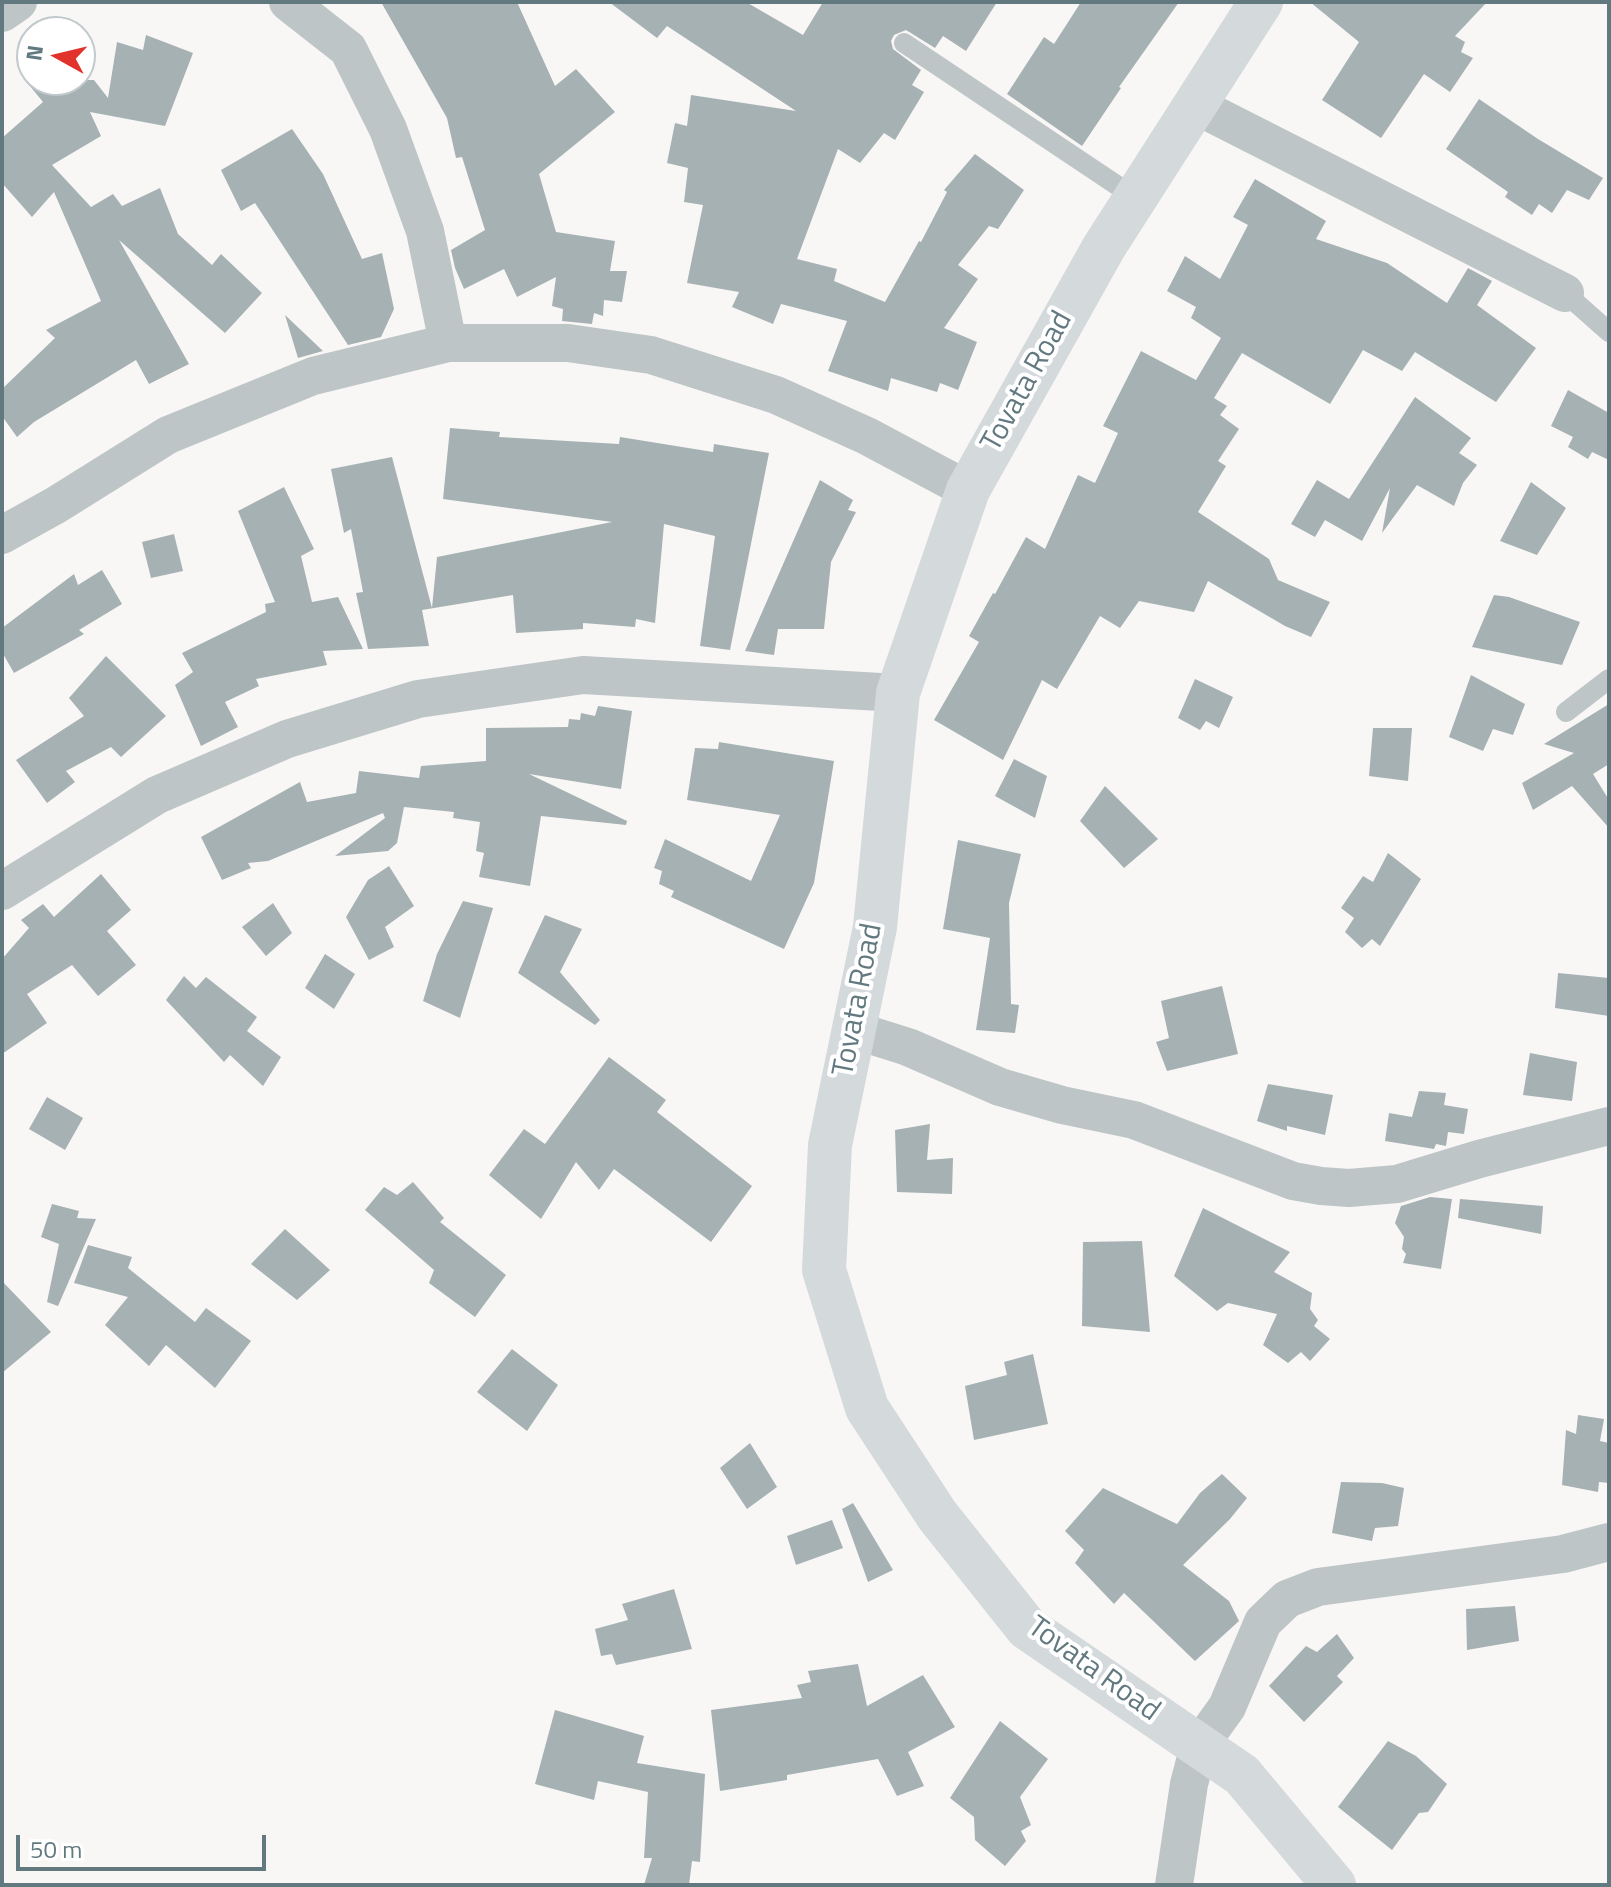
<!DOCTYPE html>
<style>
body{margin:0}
#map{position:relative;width:1611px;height:1887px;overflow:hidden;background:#f8f7f5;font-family:"Titillium Web",sans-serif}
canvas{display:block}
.frame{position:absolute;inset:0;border:4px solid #637980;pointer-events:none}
.north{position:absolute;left:16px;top:16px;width:80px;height:80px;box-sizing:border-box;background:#fff;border:2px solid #c1c9cc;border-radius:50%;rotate:278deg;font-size:22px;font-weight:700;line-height:32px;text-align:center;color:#637980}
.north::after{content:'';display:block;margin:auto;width:28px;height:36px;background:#e1332c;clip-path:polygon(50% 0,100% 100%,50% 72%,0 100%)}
.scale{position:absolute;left:16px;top:1835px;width:250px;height:36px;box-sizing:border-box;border:4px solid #637980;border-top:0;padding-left:10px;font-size:24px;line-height:28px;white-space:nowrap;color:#637980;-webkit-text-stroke:6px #fff;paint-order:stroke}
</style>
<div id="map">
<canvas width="1611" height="1887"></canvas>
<div class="frame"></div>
<div class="north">N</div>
<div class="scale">50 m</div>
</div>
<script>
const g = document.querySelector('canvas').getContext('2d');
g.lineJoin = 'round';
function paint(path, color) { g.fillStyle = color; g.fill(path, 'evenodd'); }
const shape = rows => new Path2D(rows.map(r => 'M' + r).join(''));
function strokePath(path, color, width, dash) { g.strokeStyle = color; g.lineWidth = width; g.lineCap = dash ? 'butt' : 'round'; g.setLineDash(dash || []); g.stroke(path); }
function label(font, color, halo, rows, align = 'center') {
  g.font = font + ' "Titillium Web",sans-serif'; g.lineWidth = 8; g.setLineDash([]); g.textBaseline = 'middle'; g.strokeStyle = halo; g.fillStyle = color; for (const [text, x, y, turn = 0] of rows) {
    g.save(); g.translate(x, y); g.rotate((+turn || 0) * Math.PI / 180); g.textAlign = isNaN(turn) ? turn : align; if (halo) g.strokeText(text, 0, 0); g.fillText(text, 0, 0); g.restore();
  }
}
const building = shape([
 [381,2,517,2,555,86,576,69,615,112,539,174,556,232,615,241,610,271,627,271,622,302,604,300,603,316,594,313,592,324,562,321,563,309,552,306,556,277,517,297,504,269,464,289,455,268,451,250,485,230,462,157,456,158,447,118],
 [609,2,746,2,803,35,823,2,997,2,966,51,943,36,935,48,906,30,894,35,891,41,893,49,921,70,912,85,924,92,895,140,884,133,860,163,838,149,797,259,837,269,834,281,885,302,919,241,921,242,947,192,944,190,975,154,1024,190,998,229,989,226,958,265,978,279,944,328,977,342,958,390,940,383,937,392,891,378,888,391,828,371,847,321,781,304,773,324,732,307,739,292,687,283,703,205,684,202,688,168,667,163,675,123,687,126,691,95,796,111,667,26,657,38],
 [1081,2,1179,2,1119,87,1121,88,1082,146,1007,94,1044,37,1054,44],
 [1310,2,1487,2,1455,36,1465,42,1461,52,1473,58,1450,92,1424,74,1381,138,1322,100,1359,42],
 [146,35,193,53,165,126,90,112,101,136,52,165,91,207,113,194,122,206,160,188,178,234,212,265,221,254,262,293,225,333,119,240,189,364,149,384,136,360,34,422,17,437,2,416,2,389,55,338,46,330,101,301,54,192,32,217,2,183,2,138,43,102,25,80,94,80,108,98,117,42,143,50],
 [1479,99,1538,139,1603,178,1589,200,1567,190,1552,213,1539,204,1532,215,1505,197,1508,192,1446,149],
 [292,129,323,174,362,259,382,253,394,309,381,337,348,345,255,203,241,211,221,170],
 [1255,179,1326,221,1316,239,1387,263,1447,303,1468,268,1492,281,1477,305,1536,348,1496,402,1415,352,1402,371,1363,350,1330,404,1242,353,1214,398,1227,406,1220,415,1239,429,1218,461,1226,466,1198,512,1269,559,1278,580,1330,602,1311,637,1285,626,1208,581,1194,612,1139,601,1120,628,1100,616,1057,689,1042,680,1003,760,934,720,979,642,969,636,993,593,995,594,1026,537,1045,549,1078,475,1095,483,1118,433,1103,426,1141,351,1196,380,1221,338,1191,318,1196,307,1167,291,1185,256,1220,279,1248,225,1233,217],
 [285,315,323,351,298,358],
 [1568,390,1609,413,1609,460,1592,452,1588,459,1568,447,1573,437,1551,426],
 [1415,397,1471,438,1459,453,1477,465,1463,483,1454,506,1417,485,1382,533,1390,488,1362,541,1325,520,1315,537,1291,524,1317,480,1349,499],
 [450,428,500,432,499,437,619,444,620,437,713,452,714,444,769,453,730,650,700,646,715,536,664,524,655,623,636,619,635,627,583,623,583,629,516,633,513,595,422,610,429,646,368,649,356,593,363,592,351,529,344,533,331,469,392,457,432,608,437,557,612,522,443,499],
 [820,480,853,500,848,510,856,512,831,562,824,629,778,629,774,655,745,651],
 [1531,482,1566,508,1537,555,1500,541],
 [284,487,314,549,301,556,312,602,338,597,363,649,323,651,327,665,256,679,259,686,225,702,238,727,201,746,175,685,193,672,182,653,266,612,265,604,275,602,238,511],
 [174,534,183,571,151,578,142,542],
 [102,570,122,604,79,630,84,634,14,673,2,652,2,628,74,574,78,585],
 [1494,595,1509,597,1580,622,1562,665,1472,647],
 [106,656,166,716,121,757,111,747,66,771,75,782,47,803,16,760,84,716,69,698],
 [1471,675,1525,704,1513,735,1493,729,1483,751,1449,737],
 [1195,679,1233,697,1219,728,1206,721,1200,730,1178,718],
 [1609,704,1609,764,1593,774,1609,800,1609,828,1572,786,1533,810,1522,783,1574,753,1544,744],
 [598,706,632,711,621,789,529,774,627,821,626,825,541,816,530,886,479,877,484,853,476,851,480,822,453,818,454,812,404,807,397,843,388,851,335,856,385,818,383,813,268,861,248,863,251,868,222,880,201,837,300,782,307,802,356,793,359,771,419,778,421,766,486,761,486,728,568,727,569,719,580,720,581,713,595,716],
 [1373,728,1412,728,1408,781,1369,776],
 [719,742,834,761,814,883,784,949,671,897,674,891,659,884,662,871,654,868,665,839,751,881,780,815,687,800,695,748,718,749],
 [1014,759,1047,776,1035,818,995,796],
 [1105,786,1158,839,1124,868,1080,821],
 [958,840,1021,854,1009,903,1011,1004,1019,1005,1015,1033,976,1030,990,938,943,929],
 [1388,853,1421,879,1380,946,1372,939,1362,948,1345,932,1354,918,1341,908,1363,876,1373,882],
 [389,866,414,906,385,927,394,947,369,960,346,917,368,880],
 [101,874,131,910,107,931,136,965,98,996,72,965,27,994,47,1023,2,1054,2,959,29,928,21,920,43,904,54,917],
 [463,901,493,908,460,1018,423,1001,437,954],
 [273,903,292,933,266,956,242,927],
 [545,915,582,929,560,972,600,1020,595,1025,518,973],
 [325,954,355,974,334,1009,305,988],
 [1558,973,1609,978,1609,1016,1555,1008],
 [184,976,196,988,206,977,257,1017,247,1031,281,1057,263,1086,230,1055,224,1062,166,1000],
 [1222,986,1238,1054,1167,1071,1156,1042,1169,1038,1161,1001],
 [1530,1053,1577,1062,1572,1101,1523,1095],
 [609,1057,666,1100,657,1112,752,1186,711,1242,614,1169,599,1190,576,1162,541,1219,489,1175,524,1129,545,1144],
 [1268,1084,1333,1095,1325,1135,1287,1126,1287,1131,1257,1121],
 [1419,1091,1446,1093,1444,1105,1468,1109,1464,1134,1448,1132,1446,1146,1436,1144,1434,1149,1385,1141,1389,1113,1412,1117],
 [47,1097,83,1118,65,1150,29,1129],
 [930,1124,927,1160,953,1158,952,1194,897,1192,895,1130],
 [413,1182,444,1218,440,1222,506,1275,475,1317,429,1283,434,1270,365,1210,384,1187,397,1195],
 [1430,1197,1452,1199,1441,1269,1403,1263,1406,1254,1402,1249,1404,1237,1395,1223,1401,1206],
 [1460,1199,1543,1206,1541,1234,1458,1218],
 [52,1204,79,1211,77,1218,96,1219,58,1306,47,1302,59,1244,41,1237],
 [1203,1208,1290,1252,1274,1272,1312,1293,1310,1309,1318,1320,1314,1326,1330,1339,1310,1361,1301,1352,1288,1363,1263,1345,1277,1314,1228,1303,1217,1311,1174,1276],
 [285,1229,330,1270,297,1300,251,1264],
 [1142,1241,1150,1332,1082,1326,1083,1242],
 [88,1245,132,1257,128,1268,195,1322,206,1308,251,1341,215,1388,166,1345,149,1366,105,1325,128,1297,74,1283],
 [2,1281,51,1332,2,1373],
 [512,1349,558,1385,527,1431,477,1392],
 [1033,1354,1048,1424,974,1440,965,1386,1007,1375,1004,1362],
 [1578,1415,1604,1419,1600,1441,1609,1443,1609,1483,1599,1482,1598,1492,1562,1485,1566,1430,1576,1434],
 [750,1443,777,1487,747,1509,720,1468],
 [1222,1474,1247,1498,1230,1519,1183,1565,1229,1601,1239,1621,1195,1661,1124,1593,1114,1604,1075,1563,1084,1550,1065,1531,1103,1488,1177,1524,1200,1493],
 [1341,1482,1382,1483,1404,1488,1398,1526,1375,1528,1372,1541,1332,1533],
 [853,1503,893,1570,868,1582,842,1509],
 [832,1520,843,1548,796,1565,787,1536],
 [674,1589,692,1649,616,1665,612,1654,601,1656,595,1629,628,1620,622,1604],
 [1515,1606,1519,1641,1467,1650,1466,1609],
 [1337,1634,1354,1658,1337,1676,1343,1682,1304,1722,1269,1686,1306,1646,1317,1652],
 [858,1664,867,1706,923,1675,955,1727,908,1752,924,1786,897,1796,878,1759,787,1775,787,1780,720,1791,711,1710,802,1698,797,1685,811,1682,808,1671],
 [555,1710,644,1736,637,1763,705,1774,700,1862,692,1861,689,1885,644,1885,652,1858,644,1858,648,1792,598,1781,594,1800,535,1784],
 [1000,1721,1048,1759,1020,1797,1031,1825,1021,1831,1026,1841,1005,1866,975,1840,974,1817,950,1798],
 [1388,1741,1416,1756,1447,1784,1428,1812,1419,1813,1392,1850,1338,1807]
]);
const lane = shape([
 [904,43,1136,198],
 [1565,293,1609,332],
 [1566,712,1609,679]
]);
const street = shape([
 [288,2,348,49,388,129,425,231,448,343],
 [2,13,18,2],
 [1195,105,1565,293],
 [2,535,56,505,168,435,313,376,448,343,568,343,651,355,776,395,867,436,968,490],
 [2,891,157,795,287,739,418,699,583,675,898,693],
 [854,1030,908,1047,1000,1087,1062,1105,1134,1120,1293,1181,1321,1186,1349,1188,1397,1184,1479,1159,1609,1126],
 [1174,1885,1189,1784,1199,1746,1227,1707,1263,1622,1287,1599,1318,1587,1563,1554,1609,1542]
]);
const secondary = shape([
 [1261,2,1104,247,968,490,898,693,875,927,830,1145,824,1270,867,1408,937,1515,1027,1628,1242,1775,1334,1885]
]);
const streetNames = [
 ["Tovata Road",1028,382,-61],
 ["Tovata Road",859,1000,-79],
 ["Tovata Road",1093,1670,36]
];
paint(building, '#a6b1b4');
strokePath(lane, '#bec5c7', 20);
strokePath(street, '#bec5c7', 38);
strokePath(secondary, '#d4d9dc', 44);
label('30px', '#637980', '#fff', streetNames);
</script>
